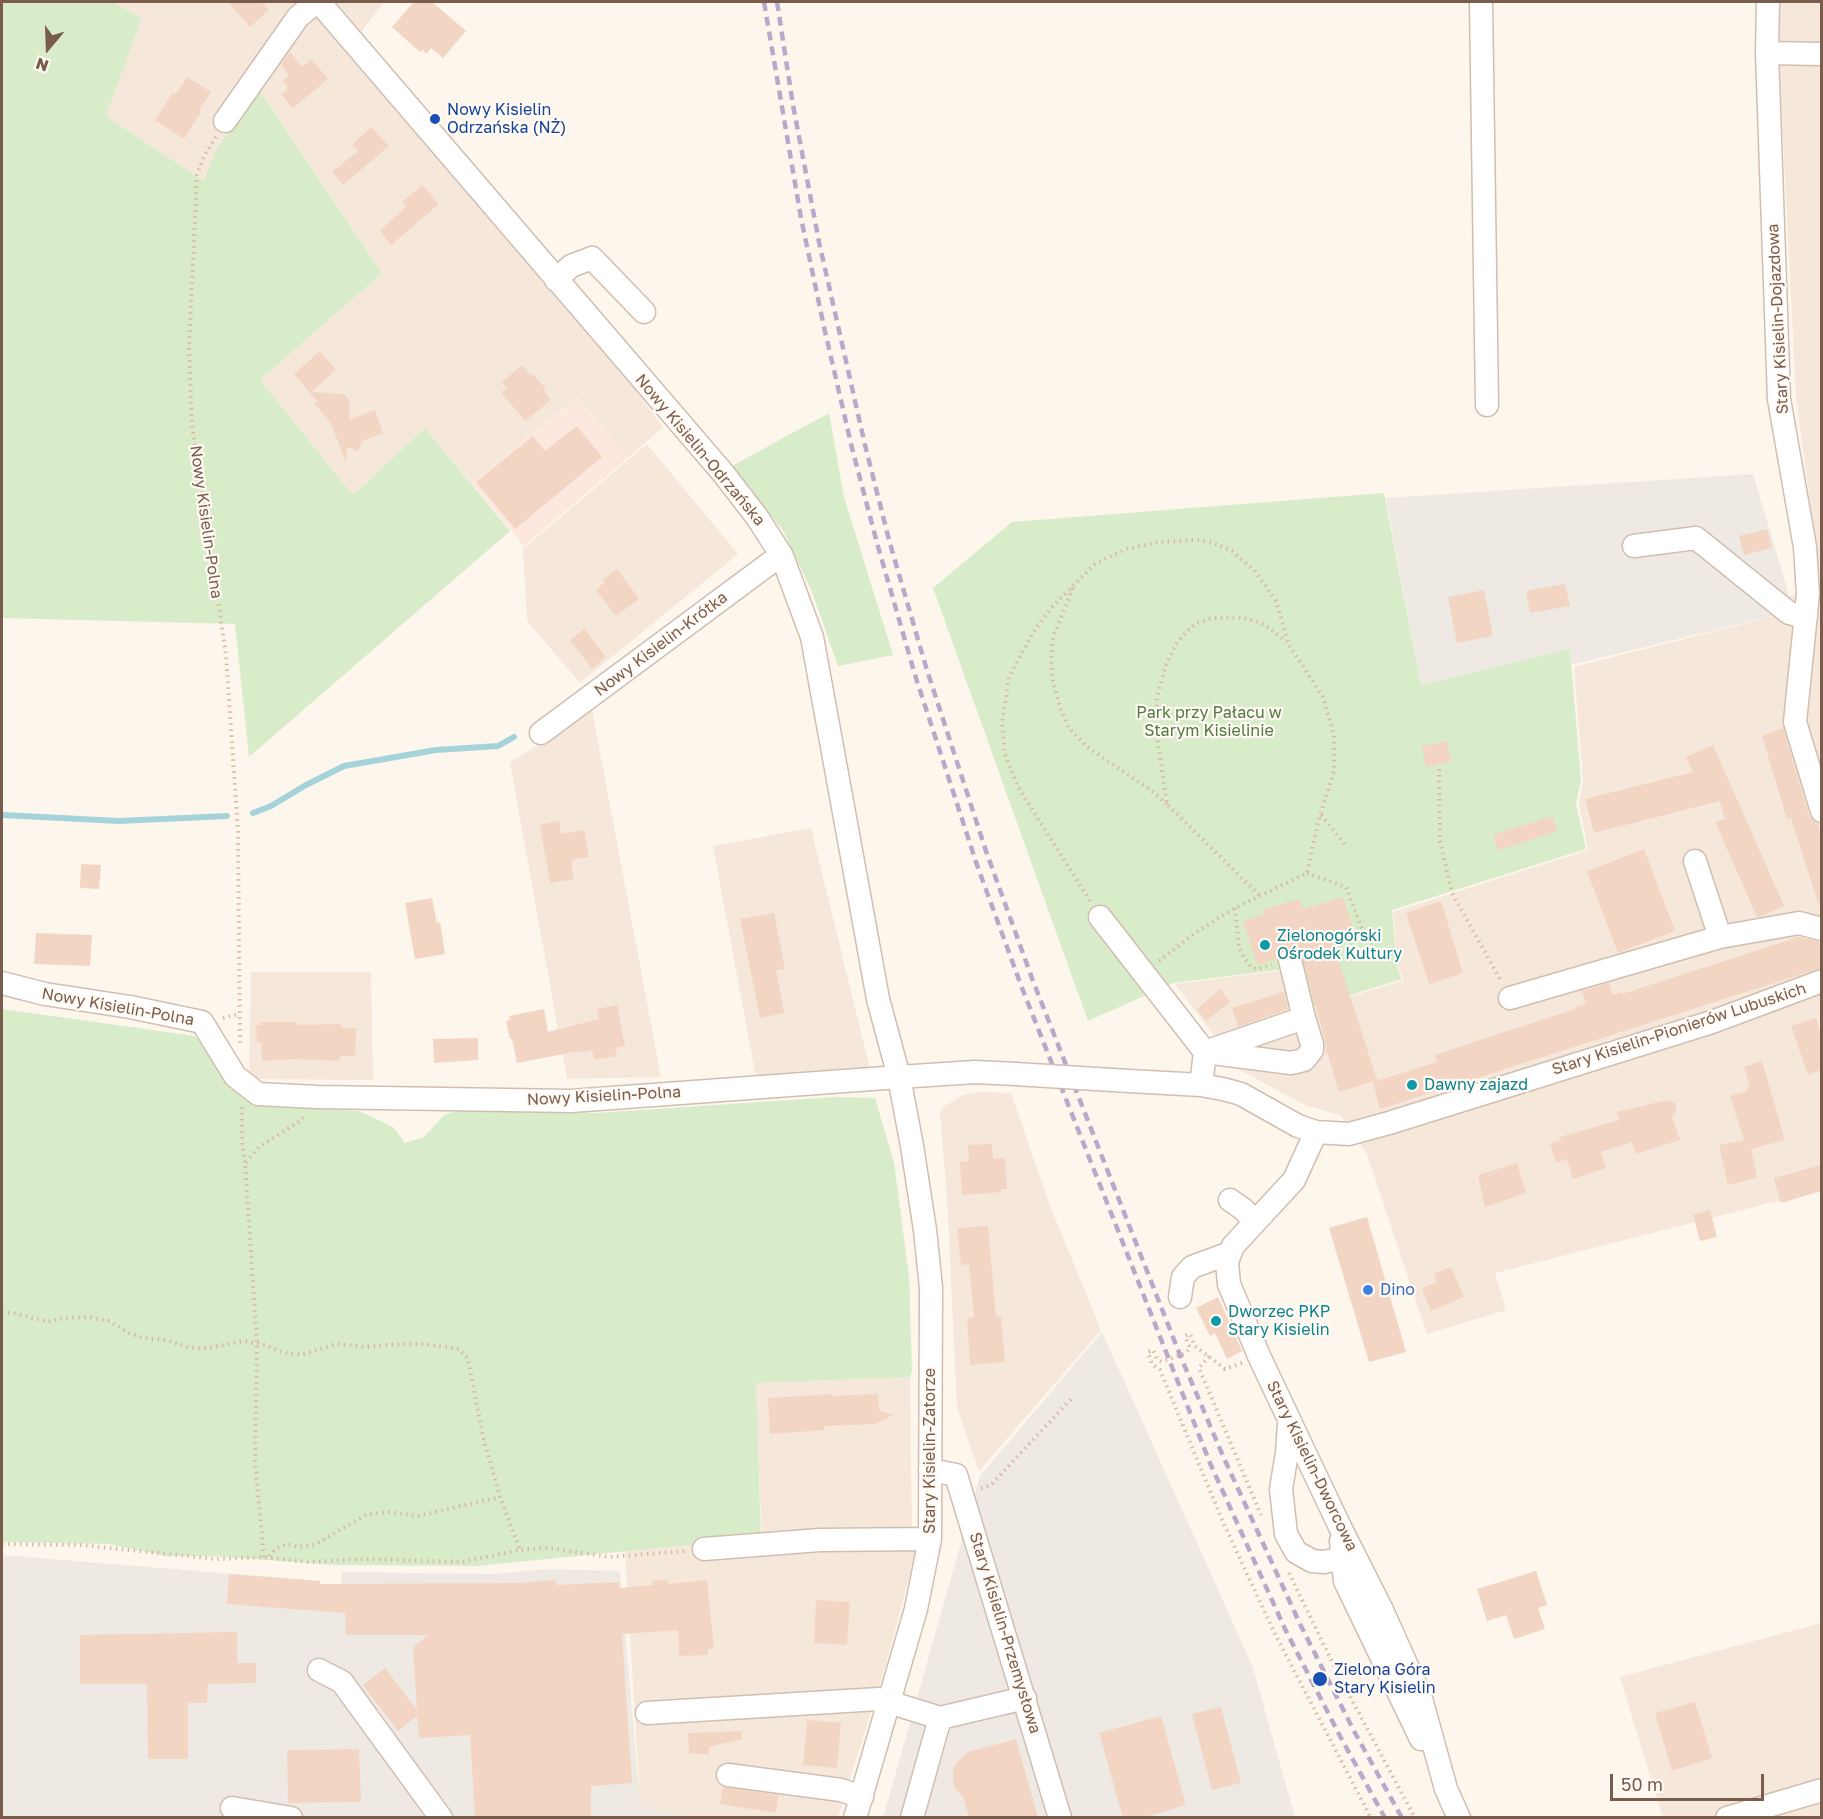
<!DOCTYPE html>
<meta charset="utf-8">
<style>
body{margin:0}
#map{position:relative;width:1823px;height:1819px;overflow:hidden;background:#fdf6ec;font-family:"Golos Text",sans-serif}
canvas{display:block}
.frame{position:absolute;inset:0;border:3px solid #7a5c4d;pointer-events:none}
.north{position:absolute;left:18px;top:18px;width:60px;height:60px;-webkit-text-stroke:4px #fffaf3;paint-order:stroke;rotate:199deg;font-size:16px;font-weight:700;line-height:24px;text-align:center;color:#7a5c4d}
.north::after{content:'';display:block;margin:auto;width:21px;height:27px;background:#7a5c4d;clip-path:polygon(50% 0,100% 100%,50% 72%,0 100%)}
.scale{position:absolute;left:1610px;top:1774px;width:154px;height:27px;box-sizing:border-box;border:3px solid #7a5c4d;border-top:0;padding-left:8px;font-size:18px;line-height:21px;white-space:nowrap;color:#7a5c4d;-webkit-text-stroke:4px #fffaf3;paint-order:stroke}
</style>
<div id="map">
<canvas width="1823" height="1819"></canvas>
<div class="frame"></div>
<div class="north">N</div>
<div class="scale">50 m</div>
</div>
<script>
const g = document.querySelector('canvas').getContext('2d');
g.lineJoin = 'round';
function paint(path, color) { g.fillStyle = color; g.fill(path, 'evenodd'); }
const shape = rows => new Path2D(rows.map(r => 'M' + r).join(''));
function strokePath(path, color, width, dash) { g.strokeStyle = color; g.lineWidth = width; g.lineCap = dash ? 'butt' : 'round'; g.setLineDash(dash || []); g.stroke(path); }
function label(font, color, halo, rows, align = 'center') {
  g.font = font + ' "Golos Text",sans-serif'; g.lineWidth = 4.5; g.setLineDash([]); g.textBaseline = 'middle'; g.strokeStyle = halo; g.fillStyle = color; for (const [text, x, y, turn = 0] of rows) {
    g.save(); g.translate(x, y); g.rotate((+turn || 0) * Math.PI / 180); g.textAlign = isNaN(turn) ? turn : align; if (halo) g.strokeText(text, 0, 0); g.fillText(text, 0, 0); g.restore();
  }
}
const residential = shape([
 [112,2,384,2,347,50,609,354,663,427,628,458,577,397,472,484,425,428,353,495,260,380,382,273,258,88,216,150,204,181,106,116,142,18],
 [1776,2,1821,2,1821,587,1796,396],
 [647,444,738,554,580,683,527,621,523,549],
 [1821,591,1821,1190,1495,1273,1506,1310,1427,1334,1367,1154,1340,1115,1307,1106,1236,1068,1215,1037,1175,984,1284,970,1290,1015,1404,980,1398,967,1393,912,1588,850,1579,804,1583,780,1574,667,1775,616,1791,595],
 [592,710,661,1077,567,1079,510,763],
 [811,828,871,1073,757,1083,713,846],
 [251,972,371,972,373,1080,249,1079],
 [982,1092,1011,1093,1050,1206,1101,1330,979,1471,957,1408,947,1196,940,1114,943,1107,963,1095],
 [910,1377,912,1533,917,1548,885,1668,838,1817,685,1817,640,1804,625,1551,762,1538,755,1383],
 [1821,1623,1821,1817,1668,1818,1662,1815,1620,1677]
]);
const commercial = shape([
 [577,398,628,458,524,546,471,483]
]);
const industrial = shape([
 [1753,474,1789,595,1773,616,1571,665,1570,649,1421,685,1386,498],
 [1102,1332,1252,1665,1295,1817,883,1818,980,1476],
 [2,1555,320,1581,318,1611,339,1612,342,1572,491,1574,550,1569,620,1571,640,1804,685,1817,2,1817]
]);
const green = shape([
 [2,2,112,2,142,18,106,116,204,181,216,150,258,88,382,273,260,380,353,495,425,428,510,531,249,757,235,624,2,618],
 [829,413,844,497,893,655,838,666,812,592,784,532,732,466],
 [1384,493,1421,685,1570,649,1581,781,1576,804,1586,849,1392,910,1397,968,1402,979,1290,1014,1284,969,1173,983,1088,1021,933,588,1012,522],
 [2,1009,195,1036,212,1055,301,1107,359,1111,393,1127,405,1143,424,1137,444,1115,466,1108,595,1113,835,1097,875,1098,894,1162,909,1277,912,1371,910,1377,756,1383,761,1538,476,1566,335,1565,213,1556,167,1556,108,1544,2,1542]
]);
const stream = shape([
 [253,813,271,806,306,785,344,766,436,750,498,746,514,737],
 [2,815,119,821,227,816]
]);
const building = shape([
 [228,2,262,2,269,10,250,27],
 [414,2,432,2,466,31,443,58,431,48,426,54,423,50,420,52,392,27],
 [290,52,302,67,311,59,328,79,293,108,281,94,288,88,283,81,289,75,281,65],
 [187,77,211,92,199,110,201,112,184,139,155,120,173,92,176,94],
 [371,127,389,146,343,185,332,172,358,151,352,145],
 [422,185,439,204,391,245,380,231,406,207,402,202],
 [320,351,336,370,311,392,344,394,350,401,349,420,375,410,383,433,362,441,358,451,347,447,346,463,331,423,314,403,317,401,294,374],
 [522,365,530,375,532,373,546,389,544,391,551,400,525,421,501,392,507,388,502,382],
 [577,426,602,457,515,529,476,482,533,436,545,451],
 [1767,529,1772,548,1744,555,1739,536],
 [617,569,639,599,616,616,596,590,605,582,603,580],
 [1565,584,1570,606,1530,613,1526,591],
 [1484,590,1493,636,1457,643,1448,597],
 [584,629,606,657,592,669,570,640],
 [1783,728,1809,815,1812,820,1818,824,1821,834,1821,902,1818,903,1791,818,1787,819,1762,736],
 [1447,741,1451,762,1426,767,1422,746],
 [1713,745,1784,906,1761,916,1757,917,1715,822,1725,819,1720,801,1594,833,1585,799,1693,772,1686,757],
 [1552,816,1558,831,1498,851,1493,835],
 [559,821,561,834,584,830,589,857,571,860,574,879,550,883,540,825],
 [1644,849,1675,931,1618,953,1587,871],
 [81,864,101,865,99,889,80,888],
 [1343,897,1355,933,1332,940,1377,1080,1339,1092,1326,1049,1325,1040,1300,951,1293,947,1286,947,1280,951,1277,959,1257,965,1243,921,1264,914,1263,910,1300,899,1304,909],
 [432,898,437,923,440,922,445,954,415,959,405,903],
 [1441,901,1463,973,1429,984,1406,913],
 [774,913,785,969,776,970,784,1013,760,1018,740,919],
 [36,933,92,935,90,966,34,964],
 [1798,937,1821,942,1821,968,1380,1109,1373,1082,1437,1062,1435,1055,1444,1052,1575,1009,1575,1007,1586,1004,1582,991,1609,983,1613,995,1621,992,1622,994],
 [1220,989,1230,1002,1206,1021,1197,1009],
 [1284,992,1288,1009,1238,1027,1232,1008],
 [617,1005,625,1046,615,1048,617,1056,594,1060,592,1050,580,1053,579,1051,517,1063,512,1039,510,1039,506,1021,510,1020,509,1016,544,1009,548,1032,599,1019,597,1009],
 [1816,1018,1821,1034,1821,1070,1808,1075,1791,1026],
 [261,1022,296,1022,297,1025,341,1024,341,1028,356,1028,355,1056,341,1056,340,1061,297,1059,262,1061,261,1042,257,1043,256,1025,261,1025],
 [478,1038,478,1060,434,1063,433,1039],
 [1762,1061,1785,1140,1751,1149,1757,1178,1728,1185,1719,1145,1744,1140,1730,1096,1748,1091,1747,1088,1750,1087,1744,1067],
 [1667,1100,1675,1103,1677,1111,1672,1117,1680,1140,1636,1154,1632,1142,1601,1152,1606,1168,1573,1179,1567,1159,1556,1163,1550,1143,1561,1140,1560,1137,1619,1120,1617,1112],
 [992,1144,993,1159,1005,1158,1007,1189,1000,1189,1001,1192,962,1195,960,1162,969,1161,968,1145],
 [1517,1163,1526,1193,1485,1207,1478,1175],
 [1821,1165,1821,1191,1781,1203,1774,1178],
 [1710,1210,1717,1237,1700,1241,1693,1215],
 [1367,1217,1406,1352,1369,1362,1329,1228],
 [988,1226,996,1317,1001,1316,1005,1362,970,1365,967,1318,974,1317,969,1264,961,1265,957,1228],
 [1451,1267,1464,1297,1431,1311,1422,1288,1437,1282,1434,1273],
 [1218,1297,1242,1351,1227,1359,1215,1333,1210,1336,1196,1308],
 [831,1394,831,1396,878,1394,879,1410,893,1415,875,1424,824,1426,825,1430,770,1434,768,1398],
 [1536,1571,1547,1605,1538,1608,1545,1629,1514,1639,1506,1615,1487,1621,1477,1589],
 [229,1574,320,1581,320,1584,526,1583,526,1582,556,1580,556,1585,619,1582,619,1588,653,1585,652,1581,667,1579,668,1584,707,1580,714,1649,708,1649,708,1655,679,1656,678,1630,622,1634,632,1783,591,1786,591,1818,475,1818,470,1735,419,1738,417,1716,398,1731,363,1685,385,1668,417,1710,413,1647,429,1635,346,1635,345,1613,227,1604],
 [816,1600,850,1602,847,1645,814,1643],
 [237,1632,237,1663,256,1663,256,1683,208,1684,207,1703,188,1703,188,1759,148,1759,147,1684,80,1684,80,1635],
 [1695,1702,1712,1758,1672,1771,1655,1713],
 [1221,1707,1241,1783,1212,1790,1192,1714],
 [1161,1716,1186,1805,1142,1818,1123,1818,1099,1733],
 [807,1720,841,1723,837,1768,803,1765],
 [741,1731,742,1739,709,1747,709,1755,689,1753,688,1733],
 [1016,1739,1038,1818,969,1818,963,1797,957,1791,953,1784,953,1768,957,1762,968,1752],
 [359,1749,361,1802,288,1803,287,1750],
 [723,1787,778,1795,776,1813,720,1804]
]);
const path = shape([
 [216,137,204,156,197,175,189,348,192,425,226,655,238,831,240,1043],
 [1073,588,1053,637,1051,664,1053,682,1060,707,1068,727,1087,747,1152,791,1167,804],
 [1439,769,1440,841,1452,893,1500,979],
 [1321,815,1347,847],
 [1307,873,1346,887,1362,929,1359,935,1344,939,1343,937],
 [1259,895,1167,804,1156,730,1157,697,1166,665,1176,644,1187,631,1197,623,1210,619,1230,617,1249,619,1265,625,1287,642],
 [1090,901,1018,787,1005,754,1002,724,1009,677,1032,634,1051,608,1095,564,1126,549,1159,542,1200,540,1213,543,1232,551,1254,570,1276,601,1289,645,1323,697,1334,735,1334,771,1318,822,1307,873,1235,908,1195,933,1159,961],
 [1235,908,1239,947,1244,958,1252,968,1258,969,1272,965],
 [223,1018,240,1014],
 [242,1107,242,1141,245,1163],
 [2,1312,18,1314,48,1322,63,1318,89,1317,109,1321,129,1333,144,1338,167,1340,187,1347,202,1349,244,1341,265,1345,285,1353,301,1355,336,1344,365,1347,397,1344,425,1344,459,1349,468,1359,483,1437,500,1497,520,1550],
 [1209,1356,1199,1368,1261,1515],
 [1242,1363,1225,1369,1195,1346,1190,1334,1185,1336,1190,1348,1186,1353,1162,1362,1157,1359,1153,1350,1148,1352,1152,1364,1160,1370,1223,1522,1274,1632,1371,1818],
 [981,1488,991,1485,1071,1399],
 [2,1544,81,1545,216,1559,264,1557,308,1562,365,1559,461,1562,520,1550,548,1548,610,1557,685,1551],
 [269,1556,277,1548,287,1544,299,1547,314,1545,366,1515,388,1512,418,1516,500,1497],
 [264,1557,255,1462,257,1343,245,1163,259,1147,300,1121,303,1117],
 [1289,1573,1337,1672,1415,1818]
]);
const minor = shape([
 [319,2,723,473,757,517,782,556,812,637,878,999,899,1077,912,1146,925,1230,931,1288,930,1539,916,1609,855,1818],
 [1481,2,1487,405],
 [1768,2,1767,53,1779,399,1805,547,1808,594,1795,722,1822,811],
 [1767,53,1822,54],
 [225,121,298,17,316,2],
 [556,280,571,266,592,258,644,312],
 [1634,546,1696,538,1789,613,1806,617],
 [541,733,770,563,782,556],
 [1695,861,1720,937],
 [1100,917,1205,1052,1291,1063,1304,1060,1312,1050,1312,1044,1304,1018],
 [2,983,45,994,130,1007,202,1022,235,1076,258,1094,317,1097,571,1101,899,1077,975,1072,1016,1074],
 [1510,998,1720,937,1799,923,1822,929],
 [1112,1080,1201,1085,1223,1089,1241,1094,1298,1126,1316,1132,1349,1134,1389,1123,1712,1022,1822,981],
 [1201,1085,1205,1052,1304,1018,1290,960],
 [1316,1132,1294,1180,1233,1246,1227,1262,1229,1284,1259,1356,1340,1527,1382,1610,1420,1695,1446,1789,1459,1818],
 [1230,1200,1243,1209,1255,1222],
 [1180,1297,1183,1277,1192,1267,1230,1253],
 [1289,1423,1287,1453,1281,1489,1286,1534,1296,1552,1312,1561,1324,1562,1343,1558],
 [930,1470,956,1475,1060,1818],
 [1341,1541,1345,1581,1421,1739],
 [704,1549,820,1540,930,1539],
 [319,1670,342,1682,441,1818],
 [647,1713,879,1699,940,1718],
 [728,1775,841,1790,862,1797],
 [232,1808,291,1818],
 [912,1818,940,1718,1025,1698],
 [1727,1818,1822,1790]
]);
const rail = shape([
 [764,2,801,218,824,327,852,448,877,543,915,675,977,865,1022,988,1210,1463,1285,1629,1341,1738,1385,1818],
 [777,2,793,105,819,242,865,445,889,540,926,667,986,851,1033,981,1180,1355,1223,1456,1300,1624,1354,1731,1402,1818]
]);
const minorBridge = shape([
 [1016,1074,1112,1080]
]);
const markers = [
 [435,119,6,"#1a4fb4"],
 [1265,945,6,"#0f9aa8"],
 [1412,1085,6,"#0f9aa8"],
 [1368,1290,6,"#3f7fe0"],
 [1216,1321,6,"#0f9aa8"],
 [1320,1679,8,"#1a4fb4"]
];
const transitNames = [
 ["Nowy Kisielin",447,110],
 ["Odrzańska (NŻ)",447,128],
 ["Zielona Góra",1334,1670],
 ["Stary Kisielin",1334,1688]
];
const streetNames = [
 ["Stary Kisielin-Dojazdowa",1778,319,-93],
 ["Nowy Kisielin-Odrzańska",700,450,50],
 ["Nowy Kisielin-Polna",206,522,82],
 ["Nowy Kisielin-Krótka",661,644,-37],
 ["Nowy Kisielin-Polna",118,1007,10],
 ["Stary Kisielin-Pionierów Lubuskich",1679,1029,-18],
 ["Nowy Kisielin-Polna",604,1096,-3],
 ["Stary Kisielin-Zatorze",930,1451,-90],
 ["Stary Kisielin-Dworcowa",1312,1466,64],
 ["Stary Kisielin-Przemysłowa",1005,1633,73]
];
const parkNames = [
 ["Park przy Pałacu w",1209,713],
 ["Starym Kisielinie",1209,731]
];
const cultureNames = [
 ["Zielonogórski",1277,936],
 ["Ośrodek Kultury",1277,954],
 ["Dawny zajazd",1424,1085],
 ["Dworzec PKP",1228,1312],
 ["Stary Kisielin",1228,1330]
];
const shopNames = [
 ["Dino",1380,1290]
];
paint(residential, '#f5e8da');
paint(commercial, '#fde8e0');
paint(industrial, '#efe9e4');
paint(green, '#d8ecc9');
strokePath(stream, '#a5d3da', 6);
paint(building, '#f3d5c3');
strokePath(minor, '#d1beb0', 25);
strokePath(path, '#d9b8a5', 4, [1.5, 4.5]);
strokePath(minor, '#fff', 22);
strokePath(rail, '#b9a8c9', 4.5, [9, 6]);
strokePath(minorBridge, '#d1beb0', 25, []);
strokePath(minorBridge, '#fff', 22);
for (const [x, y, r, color] of markers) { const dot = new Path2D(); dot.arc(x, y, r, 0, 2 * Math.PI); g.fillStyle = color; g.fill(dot); strokePath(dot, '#fffaf3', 2); }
label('16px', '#164399', '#fffaf3', transitNames, 'left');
label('16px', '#7a5c4d', '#fffaf3', streetNames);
label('16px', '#537a41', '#fffaf3', parkNames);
label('16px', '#0d838f', '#fffaf3', cultureNames, 'left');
label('16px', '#366cbe', '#fffaf3', shopNames, 'left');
</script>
